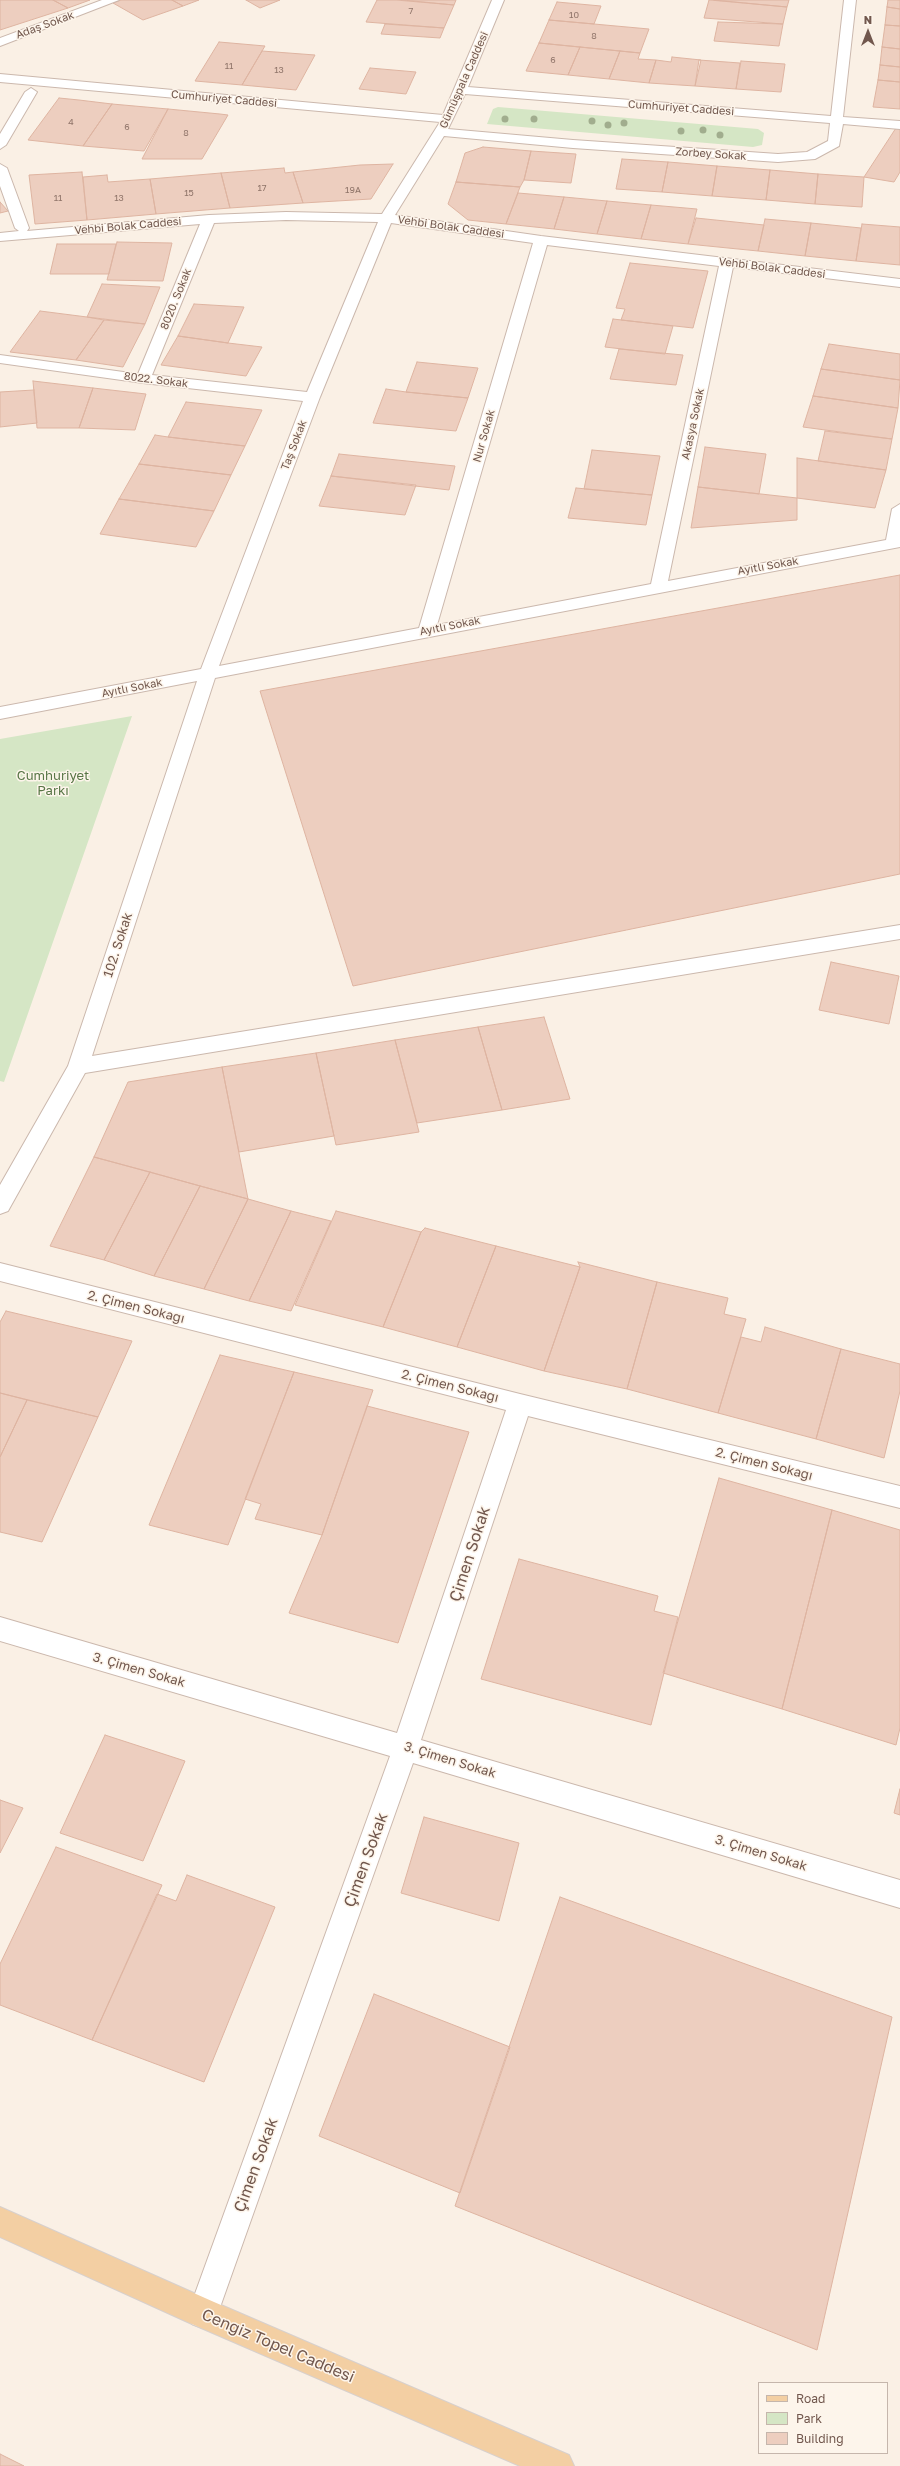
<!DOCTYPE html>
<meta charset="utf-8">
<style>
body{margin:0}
#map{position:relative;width:900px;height:2466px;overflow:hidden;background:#faf0e5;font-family:"Golos Text",sans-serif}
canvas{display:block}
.legend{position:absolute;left:758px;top:2382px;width:130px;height:72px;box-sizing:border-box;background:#fdf5eb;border:1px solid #c5b6ac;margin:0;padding:5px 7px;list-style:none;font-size:12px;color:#71574d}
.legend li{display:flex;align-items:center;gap:8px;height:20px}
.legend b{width:20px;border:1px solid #c5b6ac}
.north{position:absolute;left:848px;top:12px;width:40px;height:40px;-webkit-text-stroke:3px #fdf5eb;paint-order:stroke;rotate:0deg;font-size:11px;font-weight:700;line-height:16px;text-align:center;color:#71574d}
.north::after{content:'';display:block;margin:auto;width:14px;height:18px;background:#71574d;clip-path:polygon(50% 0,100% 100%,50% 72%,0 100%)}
</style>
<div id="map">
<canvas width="900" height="2466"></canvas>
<ul class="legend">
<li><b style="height:5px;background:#f3cfa3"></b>Road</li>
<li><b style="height:11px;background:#d5e6c5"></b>Park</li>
<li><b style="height:11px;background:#edcebf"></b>Building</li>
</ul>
<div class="north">N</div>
</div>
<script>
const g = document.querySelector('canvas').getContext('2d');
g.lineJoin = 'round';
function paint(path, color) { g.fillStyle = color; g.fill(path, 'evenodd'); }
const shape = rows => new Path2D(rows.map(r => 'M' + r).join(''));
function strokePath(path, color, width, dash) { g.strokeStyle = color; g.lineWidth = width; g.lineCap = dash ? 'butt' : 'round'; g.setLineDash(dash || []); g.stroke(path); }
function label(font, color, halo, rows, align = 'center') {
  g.font = font + ' "Golos Text",sans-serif'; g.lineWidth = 3; g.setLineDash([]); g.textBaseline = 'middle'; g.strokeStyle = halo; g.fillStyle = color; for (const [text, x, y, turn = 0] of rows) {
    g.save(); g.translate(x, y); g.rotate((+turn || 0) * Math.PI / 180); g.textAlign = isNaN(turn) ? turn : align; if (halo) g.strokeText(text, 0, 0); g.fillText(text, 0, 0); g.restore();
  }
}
const green = shape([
 [498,107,758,129,764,133,762,145,753,147,487,124,493,109],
 [132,716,4,1082,0,1081,0,739]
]);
const building = shape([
 [0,0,53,0,68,8,0,30,0,0],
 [53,0,90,0,68,8,53,0],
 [121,0,172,0,183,6,143,20,113,3,121,0],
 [172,0,199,0,183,6,172,0],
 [246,0,280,0,260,8,246,0],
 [377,0,396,0,454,5,444,28,366,22,377,0],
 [403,0,456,0,454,5,403,0],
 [709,0,710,0,787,7,783,24,704,18,709,0],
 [714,0,789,0,787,7,714,0],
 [888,0,900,0,900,9,887,7,888,0],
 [557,2,601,6,594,24,549,20,557,2],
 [887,7,900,9,900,26,885,25,887,7],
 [549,20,594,24,649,29,640,53,539,43,549,20],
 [718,22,783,24,779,46,714,41,718,22],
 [385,24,444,28,440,38,381,34,385,24],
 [885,25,900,26,900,49,882,47,885,25],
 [219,42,265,46,242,85,195,81,219,42],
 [539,43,580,47,568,75,526,71,539,43],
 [580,47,620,51,609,79,568,75,580,47],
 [882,47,900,49,900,67,880,65,882,47],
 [262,51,315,55,296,90,242,85,262,51],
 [620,51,640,53,638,59,656,60,649,83,609,79,620,51],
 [672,57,701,60,695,86,649,83,656,60,671,62,672,57],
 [699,60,740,63,736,89,695,86,699,60],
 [741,61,785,64,781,92,736,89,741,61],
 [880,65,900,67,900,82,878,80,880,65],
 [370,68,416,72,406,94,359,89,370,68],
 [878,80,900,82,900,109,873,107,878,80],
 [59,98,79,100,112,104,83,146,28,140,59,98],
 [112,104,168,109,144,151,83,146,112,104],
 [168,109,220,114,228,115,202,159,142,159,168,109],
 [896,128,900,129,900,172,894,182,864,177,896,128],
 [483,147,531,151,524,180,520,187,456,182,465,153,483,147],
 [531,151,576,154,571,183,524,180,531,151],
 [622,159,668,162,662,192,616,189,622,159],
 [668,162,717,166,712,196,662,192,668,162],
 [393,164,371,199,303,203,293,172,360,165,393,164],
 [717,166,770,170,766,200,712,196,717,166],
 [284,168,285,173,293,172,303,203,230,208,221,173,284,168],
 [770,170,818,174,815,204,766,200,770,170],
 [82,172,87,220,35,224,29,175,82,172],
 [221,173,230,208,156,214,150,179,221,173],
 [818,174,864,177,862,207,815,204,818,174],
 [107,175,108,182,150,179,156,214,87,220,83,177,107,175],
 [456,182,520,187,506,224,468,220,448,204,456,182],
 [518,193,564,197,554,229,506,224,518,193],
 [564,197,607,201,597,234,554,229,564,197],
 [607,201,651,205,641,239,597,234,607,201],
 [0,202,8,211,0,213,0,202],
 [651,205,697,209,688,244,641,239,651,205],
 [696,218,764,225,758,251,688,244,696,218],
 [765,219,811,223,805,256,758,251,765,219],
 [811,223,861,228,856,261,805,256,811,223],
 [862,224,900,227,900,265,856,261,862,224],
 [117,242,172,243,163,281,107,280,117,242],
 [57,244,116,244,109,274,50,274,57,244],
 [630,263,708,271,693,328,621,320,625,309,616,308,630,263],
 [102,284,160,287,145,324,87,317,102,284],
 [194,304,244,307,228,343,178,336,194,304],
 [40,311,87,317,104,320,76,360,10,352,40,311],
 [613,319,673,326,665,354,605,347,613,319],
 [104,320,145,324,123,367,76,360,104,320],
 [178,336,228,343,262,347,246,376,161,365,178,336],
 [829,344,900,354,900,380,821,369,829,344],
 [619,349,683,355,676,385,610,379,619,349],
 [417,362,478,368,468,398,406,392,417,362],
 [821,369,900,380,898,408,813,396,821,369],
 [33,381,93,388,79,428,37,428,33,381],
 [93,388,146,394,135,430,79,428,93,388],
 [386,389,406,392,468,398,456,431,373,423,386,389],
 [34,390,37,423,0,427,0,392,34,390],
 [813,396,898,408,892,439,803,427,813,396],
 [186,402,262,410,245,446,168,437,186,402],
 [825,431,892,439,886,470,818,461,825,431],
 [155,435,168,437,245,446,231,475,139,464,155,435],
 [705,447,766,454,759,494,698,487,705,447],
 [592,450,660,456,652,495,584,489,592,450],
 [339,454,455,466,449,490,331,476,339,454],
 [797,458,886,470,875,508,797,498,797,458],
 [139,464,231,475,214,511,119,499,139,464],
 [331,476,416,485,405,515,319,506,331,476],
 [698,487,797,498,797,520,691,528,698,487],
 [576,488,652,495,646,525,568,518,576,488],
 [119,499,214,511,196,547,100,534,119,499],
 [900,575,900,874,353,986,260,691,900,575],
 [831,962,899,976,889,1024,819,1010,831,962],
 [544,1017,570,1099,502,1110,478,1027,544,1017],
 [478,1027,502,1110,417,1123,395,1040,478,1027],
 [395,1040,419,1132,336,1145,316,1053,395,1040],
 [316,1053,334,1136,239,1152,222,1067,316,1053],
 [222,1067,248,1199,94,1157,128,1082,222,1067],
 [94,1157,150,1172,104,1260,50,1246,94,1157],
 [150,1172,200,1186,154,1276,104,1260,150,1172],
 [200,1186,248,1199,204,1289,154,1276,200,1186],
 [248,1199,291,1211,249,1301,204,1289,248,1199],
 [291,1211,331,1221,291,1311,249,1301,291,1211],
 [336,1211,421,1232,383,1327,295,1305,336,1211],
 [425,1228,496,1246,457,1347,383,1327,421,1232,425,1228],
 [496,1246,580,1267,544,1371,457,1347,496,1246],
 [578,1262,657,1282,627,1389,544,1371,580,1267,578,1262],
 [657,1282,728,1298,724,1314,746,1319,718,1413,627,1389,657,1282],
 [6,1311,132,1341,98,1417,0,1393,0,1322,6,1311],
 [765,1327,841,1349,816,1439,718,1413,741,1337,761,1342,765,1327],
 [841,1349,900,1364,900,1391,884,1458,816,1439,841,1349],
 [220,1355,294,1372,228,1545,149,1525,220,1355],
 [294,1372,373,1390,322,1535,255,1519,261,1504,245,1499,294,1372],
 [0,1393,27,1400,0,1457,0,1393],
 [27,1400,98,1417,42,1542,0,1532,0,1457,27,1400],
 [367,1406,469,1432,398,1643,289,1613,322,1535,367,1406],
 [719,1478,832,1510,782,1709,663,1673,719,1478],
 [832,1510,900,1530,900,1728,896,1745,782,1709,832,1510],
 [519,1559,658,1596,654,1611,678,1617,651,1725,481,1679,519,1559],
 [105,1735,185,1761,143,1861,60,1833,105,1735],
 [900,1789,900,1815,894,1813,900,1789],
 [0,1800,23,1808,0,1853,0,1800],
 [424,1817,519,1843,499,1921,401,1893,424,1817],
 [56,1847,162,1885,92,2040,0,2005,0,1964,56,1847],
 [187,1875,275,1907,204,2082,92,2040,157,1894,176,1901,187,1875],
 [560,1897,892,2017,817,2350,455,2206,560,1897],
 [374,1994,510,2047,460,2193,319,2136,374,1994],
 [0,2454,24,2466,0,2466,0,2454]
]);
const minor = shape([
 [102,0,119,0,0,46,0,38,102,0],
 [492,0,504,0,468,87,831,116,844,0,856,0,843,117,900,121,900,129,843,124,839,146,815,159,778,162,573,148,444,136,395,215,541,236,900,279,900,287,733,267,668,581,886,540,892,509,900,504,900,547,215,678,92,1056,900,925,900,939,85,1073,8,1211,0,1214,0,1185,68,1066,197,681,0,719,0,707,201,669,303,401,143,383,0,363,0,355,138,374,200,224,0,241,0,233,19,231,15,228,0,186,0,164,7,168,29,228,27,231,209,215,286,212,382,214,440,122,0,82,0,74,443,115,492,0],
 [465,94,830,123,828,141,807,152,778,154,573,140,448,129,465,94],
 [286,220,378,222,307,392,152,375,214,223,286,220],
 [391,223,533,243,419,628,219,666,320,397,391,223],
 [547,245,719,266,651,584,437,625,547,245],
 [31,88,37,92,6,145,0,149,0,134,25,92,31,88],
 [0,1263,520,1394,900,1486,900,1508,528,1416,421,1740,900,1880,900,1908,413,1763,218,2313,214,2324,203,2328,192,2324,188,2313,390,1756,0,1641,0,1617,397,1733,506,1410,0,1281,0,1263]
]);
const major = shape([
 [0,2207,214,2302,569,2455,574,2466,520,2466,192,2324,0,2237,0,2207]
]);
const trees = [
 [505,119],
 [534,119],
 [592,121],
 [624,123],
 [608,125],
 [703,130],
 [681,131],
 [720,135]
];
const farNumbernames = [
 ["7",411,11],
 ["10",574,15],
 ["8",594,36],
 ["6",553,60],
 ["11",229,66],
 ["13",279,70],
 ["4",71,122],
 ["6",127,127],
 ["8",186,133],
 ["17",262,188],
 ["19A",353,190],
 ["15",189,193],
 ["11",58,198],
 ["13",119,198]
];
const farStreetnames = [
 ["Adaş Sokak",45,25,-20],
 ["Gümüşpala Caddesi",464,80,-66],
 ["Cumhuriyet Caddesi",224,99,5],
 ["Cumhuriyet Caddesi",681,108,4],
 ["Zorbey Sokak",711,154,4],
 ["Vehbi Bolak Caddesi",128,226,-5],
 ["Vehbi Bolak Caddesi",451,227,8],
 ["Vehbi Bolak Caddesi",772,268,7],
 ["8020. Sokak",176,299,-68],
 ["8022. Sokak",156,380,7],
 ["Akasya Sokak",693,424,-78],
 ["Nur Sokak",484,436,-74],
 ["Taş Sokak",294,445,-69],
 ["Ayıtlı Sokak",768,566,-10],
 ["Ayıtlı Sokak",450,626,-11],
 ["Ayıtlı Sokak",132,688,-11]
];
const parkNames = [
 ["Cumhuriyet",53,776],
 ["Parkı",53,791]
];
const streetNames = [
 ["102. Sokak",118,945,-72],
 ["2. Çimen Sokağı",136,1307,14],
 ["2. Çimen Sokağı",450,1386,14],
 ["2. Çimen Sokağı",764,1464,14],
 ["3. Çimen Sokak",139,1670,16],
 ["3. Çimen Sokak",450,1760,17],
 ["3. Çimen Sokak",761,1853,17]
];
const nearStreetnames = [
 ["Çimen Sokak",470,1554,-72],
 ["Çimen Sokak",366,1860,-70],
 ["Çimen Sokak",256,2165,-70],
 ["Cengiz Topel Caddesi",278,2346,23]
];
paint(green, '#d5e6c5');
paint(building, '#edcebf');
strokePath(building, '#deb4a1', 1);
strokePath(minor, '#cbb8ad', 2);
strokePath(major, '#d7d0cd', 2);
paint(minor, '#fff');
paint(major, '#f3cfa3');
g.fillStyle = '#a1ad8e';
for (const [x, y] of trees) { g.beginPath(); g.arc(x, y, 3.5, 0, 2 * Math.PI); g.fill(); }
label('9px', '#90756a', null, farNumbernames);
label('11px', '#71574d', '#fdf5eb', farStreetnames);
label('13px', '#587646', '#fdf5eb', parkNames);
label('13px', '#71574d', '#fdf5eb', streetNames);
label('16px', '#71574d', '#fdf5eb', nearStreetnames);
</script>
